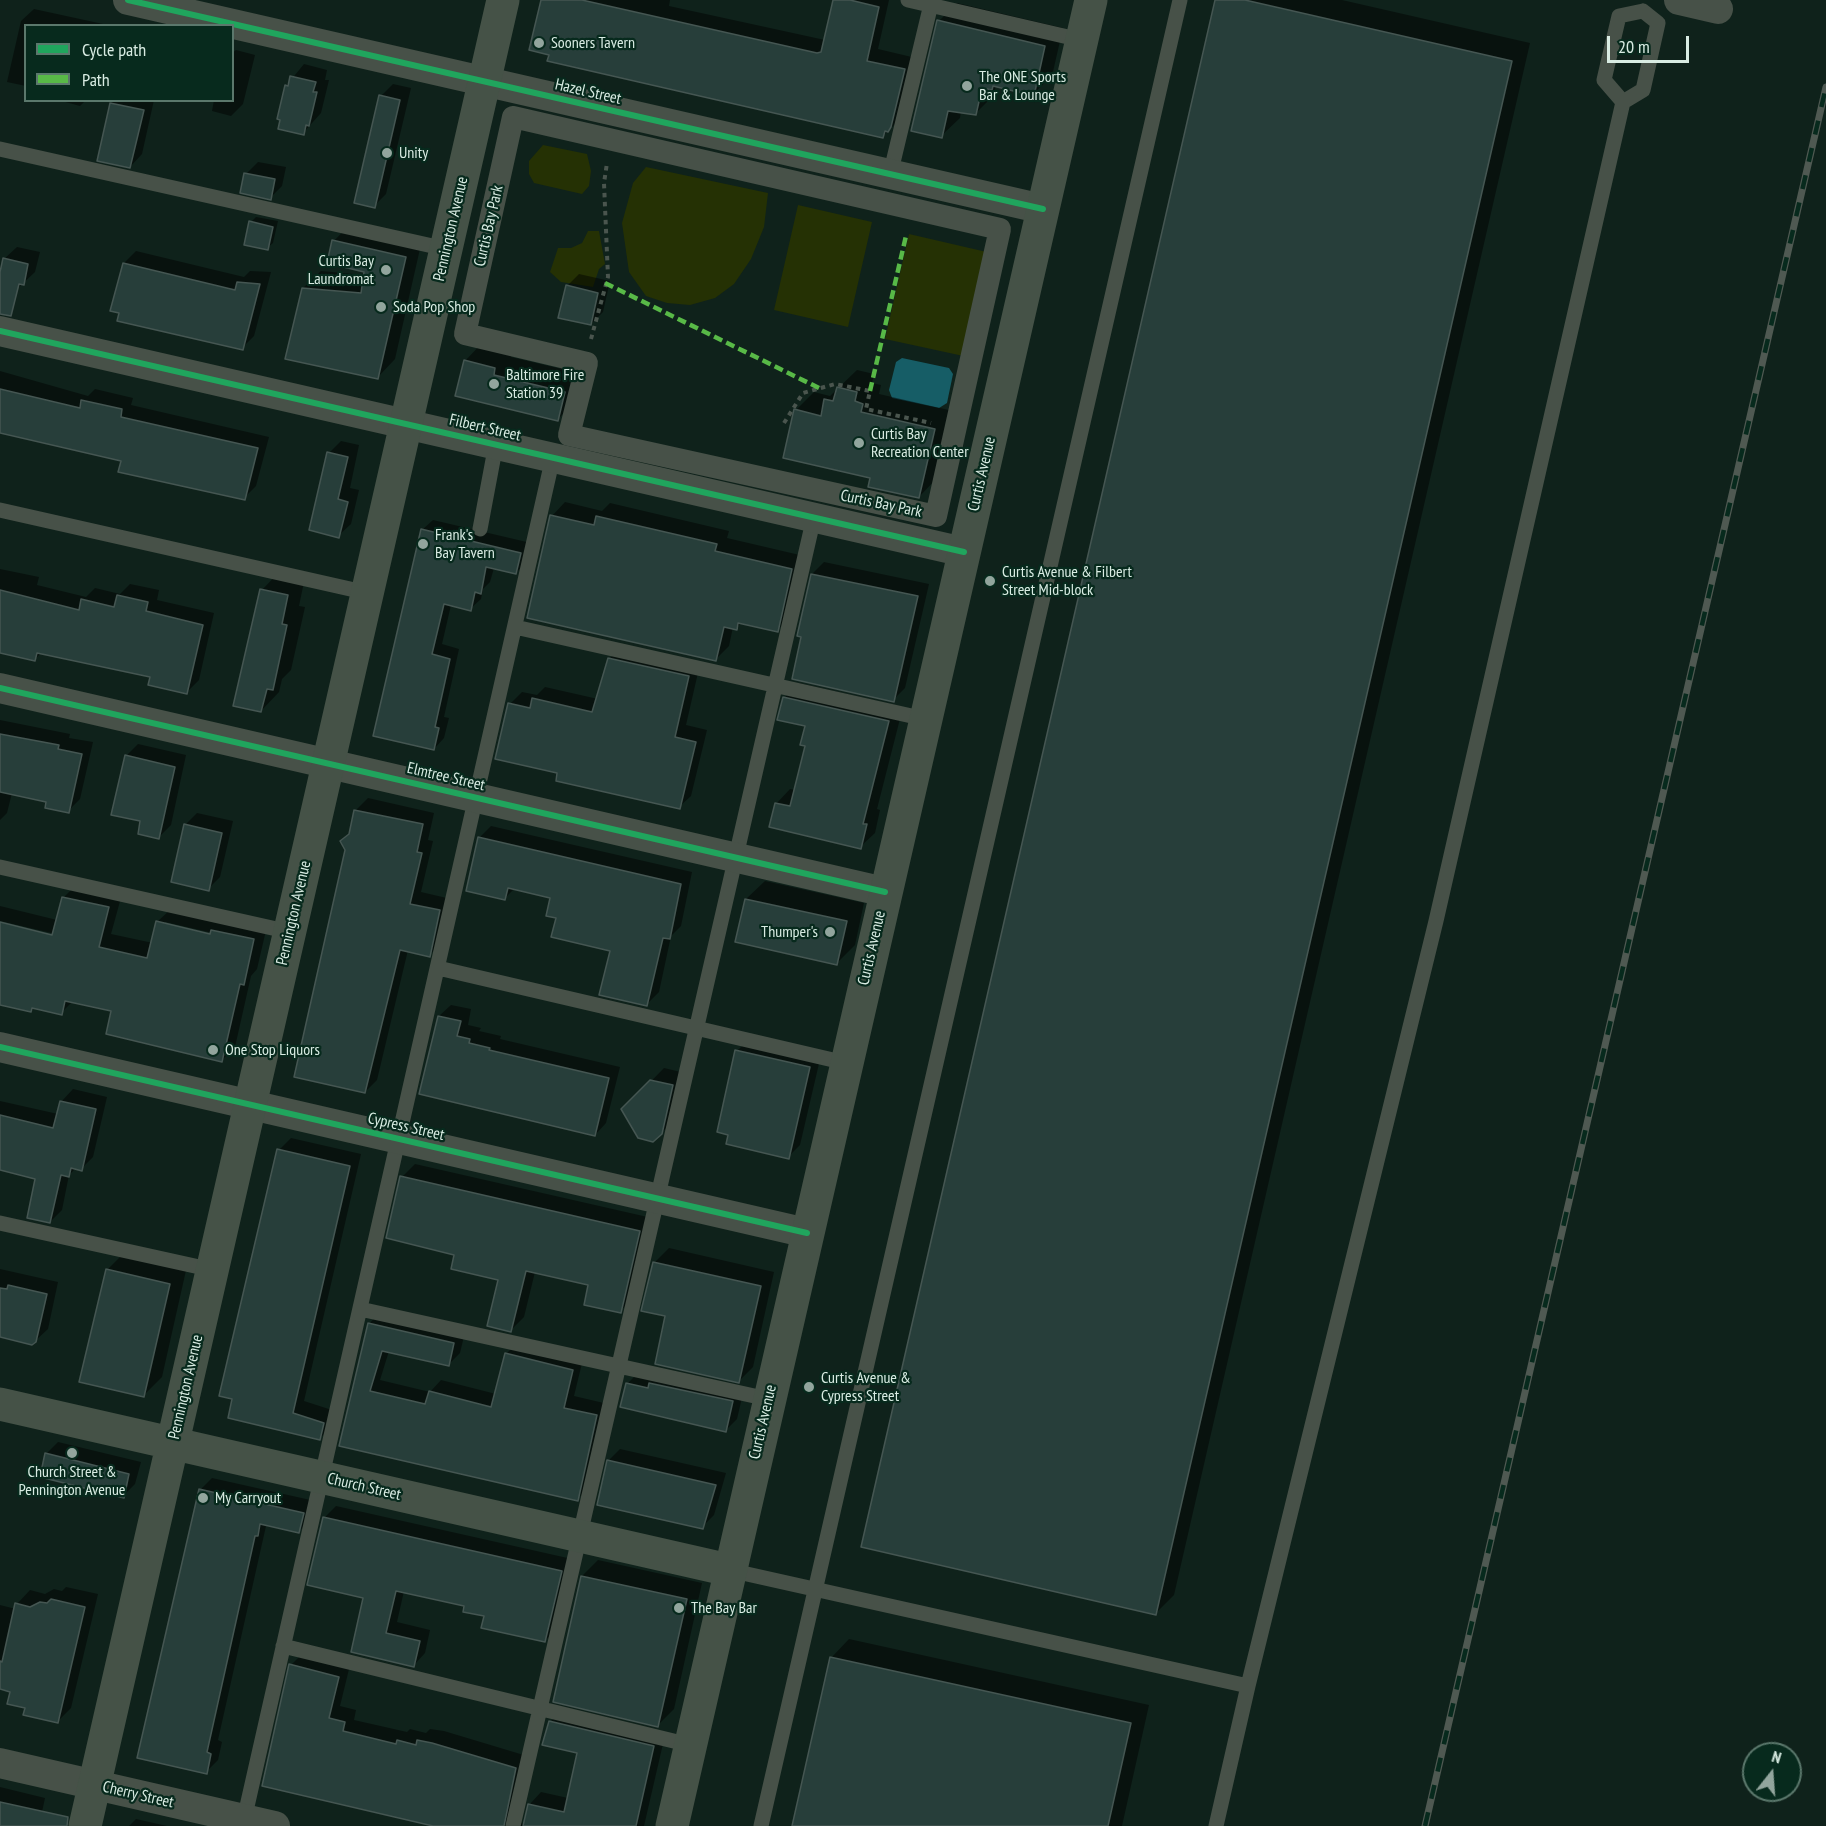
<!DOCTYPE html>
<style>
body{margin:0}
#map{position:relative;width:1826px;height:1826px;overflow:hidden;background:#0f221b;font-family:"PT Sans Narrow",sans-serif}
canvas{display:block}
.legend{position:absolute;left:24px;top:24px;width:210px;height:78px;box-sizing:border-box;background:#072a1d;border:2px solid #5b786c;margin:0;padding:8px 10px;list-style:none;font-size:18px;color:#d9ece3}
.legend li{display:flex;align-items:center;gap:12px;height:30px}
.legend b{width:30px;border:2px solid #5b786c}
.north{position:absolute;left:1742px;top:1742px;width:60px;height:60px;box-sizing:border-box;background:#072a1d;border:2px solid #5b786c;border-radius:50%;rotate:17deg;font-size:16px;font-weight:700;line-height:24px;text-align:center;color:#d9ece3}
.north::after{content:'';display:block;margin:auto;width:21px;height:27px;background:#92a59d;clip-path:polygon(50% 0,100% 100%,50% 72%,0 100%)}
.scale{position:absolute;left:1607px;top:36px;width:82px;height:27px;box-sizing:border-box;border:3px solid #d9ece3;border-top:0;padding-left:8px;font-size:18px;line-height:21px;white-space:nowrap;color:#d9ece3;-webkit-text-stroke:4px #072a1d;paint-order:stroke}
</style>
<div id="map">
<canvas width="1826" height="1826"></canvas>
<ul class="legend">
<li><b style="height:8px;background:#20a55d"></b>Cycle path</li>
<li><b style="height:8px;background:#58b947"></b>Path</li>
</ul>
<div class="north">N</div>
<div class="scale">20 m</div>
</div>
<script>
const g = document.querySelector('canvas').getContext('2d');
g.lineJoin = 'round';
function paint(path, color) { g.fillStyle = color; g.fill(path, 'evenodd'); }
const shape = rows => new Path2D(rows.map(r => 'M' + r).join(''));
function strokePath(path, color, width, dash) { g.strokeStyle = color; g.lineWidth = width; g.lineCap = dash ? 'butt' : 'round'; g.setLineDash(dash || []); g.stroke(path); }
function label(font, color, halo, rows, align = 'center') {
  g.font = font + ' "PT Sans Narrow",sans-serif'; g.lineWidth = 4.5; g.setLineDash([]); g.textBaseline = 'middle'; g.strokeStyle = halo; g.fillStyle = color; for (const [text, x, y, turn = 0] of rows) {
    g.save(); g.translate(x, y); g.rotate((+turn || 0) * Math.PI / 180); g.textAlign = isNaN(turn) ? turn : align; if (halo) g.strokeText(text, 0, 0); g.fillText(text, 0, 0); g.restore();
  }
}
const green = shape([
 [543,145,587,154,591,171,589,186,582,194,534,183,529,174,529,161],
 [646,167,768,193,764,227,751,259,734,284,715,298,690,305,667,303,646,296,629,272,622,223,633,183],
 [798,205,872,222,848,327,774,310],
 [588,231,599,231,605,264,599,269,593,287,561,282,550,272,558,248,571,248,582,243],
 [909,234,991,253,968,357,885,339]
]);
const water = shape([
 [902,358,949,368,953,374,947,403,939,408,892,398,889,390,896,362]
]);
const shadow = shape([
 [542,0,670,0,669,6,825,40,834,0,889,0,878,49,916,58,900,119,882,137,551,54],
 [1217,0,1342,0,1530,43,1174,1595,1156,1613],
 [957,3,1063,28,1052,76,1033,94,996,85,994,95,975,114,961,111,960,118,941,136,939,21],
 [34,9,103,24,26,26,26,86,7,82,21,21],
 [236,50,255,55,243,104,231,116,212,111,214,100,232,100,232,53],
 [304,64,327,70,325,80,329,80,321,113,303,133,286,86],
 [393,84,411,88,386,194,374,206,381,96],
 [58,100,86,100,80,106],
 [114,100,154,100,142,154,130,167,111,103],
 [258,162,286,167,282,186,270,198,246,174],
 [256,217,278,221,273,243,267,248,251,222],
 [351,223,422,240,395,359,378,377,303,288,321,271,365,275,366,271,334,241],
 [17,247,40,252,35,272,17,289,0,284,4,259],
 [136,251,244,277,250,271,271,272,254,336,242,348,121,312,124,263],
 [579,274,610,281,603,312,591,324,567,286],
 [483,342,513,350,511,357,583,374,576,401,558,419,465,361],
 [857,370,874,374,872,383,881,385,879,394,953,411,937,478,919,497,872,477,796,410,814,392,830,396],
 [0,371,88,396,95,389,133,398,131,405,269,437,256,486,244,498,122,460,0,430],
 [341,441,359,445,350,488,359,490,351,524,338,536,329,453],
 [565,502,602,511,610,503,729,531,727,538,804,556,790,617,777,630,742,622,736,628,733,627,729,646,716,659,552,516],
 [433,520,531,543,526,562,516,573,494,568,490,582,483,589,481,599,470,609,451,605,442,644,459,649,444,717,449,718,444,738,434,749,422,530],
 [824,562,929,584,905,688,893,700,803,636,812,574],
 [0,569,39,577,37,585,86,597,95,588,120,594,130,584,159,590,157,600,214,613,199,680,187,692,152,676,41,653,35,659,0,651],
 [280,571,305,577,299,606,305,607,291,670,282,679,279,692,261,711,262,590],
 [621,647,700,664,686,725,707,730,691,796,679,807,559,772,510,704,522,692,537,695,545,687,598,699,609,659],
 [799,683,903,707,877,809,880,810,875,833,860,847,776,804,790,789,796,790,807,745,807,725,784,698],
 [0,720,70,734,69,738,93,742,80,799,68,811,48,801,12,793,7,813,0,820],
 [138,744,186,755,171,825,159,837,142,820,126,756],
 [368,798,434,813,428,840,433,841,421,892,451,899,441,943,429,955,408,950,377,1080,365,1092,356,810],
 [197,813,233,821,220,877,208,889,185,825],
 [491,826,692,872,681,926,671,936,659,992,647,1004,612,949,558,917,552,896,515,888,505,898,479,838],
 [765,881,864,903,855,945,837,963,746,899],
 [77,884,122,894,111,934,153,943,157,922,171,909,267,926,257,969,251,976,235,1047,222,1060,113,1010,73,1001,61,1013,35,1007,31,1011,0,996,0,924,59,938,60,935,0,921,0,906,57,920,63,898],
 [165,922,217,934,216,937,165,925],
 [451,1005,471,1009,468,1025,481,1028,479,1031,501,1036,500,1039,620,1067,606,1123,595,1135,421,1092,439,1016],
 [749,1039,821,1055,800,1145,788,1157,737,1051],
 [664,1068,685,1073,674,1121,661,1133,623,1110],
 [73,1089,107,1097,93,1157,81,1169,76,1168,69,1175,62,1210,50,1222,40,1168,0,1158,0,1101,58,1114,61,1102],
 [291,1138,361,1154,304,1401,335,1411,332,1426,320,1438,230,1417,279,1150],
 [415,1164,652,1218,634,1298,620,1311,590,1284,535,1272,524,1317,511,1330,500,1278,456,1254,402,1177],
 [669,1248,774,1272,753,1367,739,1381,667,1315,654,1263],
 [125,1252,187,1266,162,1377,143,1396,107,1270],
 [0,1269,58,1282,48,1329,35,1341,0,1336],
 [380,1312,465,1332,460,1353,448,1365,389,1351,380,1380,430,1392,441,1380,496,1394,506,1354,518,1342,583,1359,574,1396,608,1404,589,1487,577,1499,341,1444,369,1324],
 [639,1372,744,1389,737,1419,725,1431,627,1384],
 [58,1442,141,1462,135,1484,123,1496,46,1454],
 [620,1449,726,1473,714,1515,702,1527,608,1461],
 [212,1478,315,1501,311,1519,298,1532,266,1526,218,1740,222,1742,218,1760,206,1772,200,1490],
 [336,1506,572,1559,556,1629,545,1641,466,1605,404,1591,397,1622,430,1630,425,1653,414,1665,353,1651,365,1596,324,1518],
 [598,1560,702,1583,674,1709,657,1726,582,1576],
 [66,1587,98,1594,71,1708,57,1722,27,1707,11,1690,0,1688,0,1605,16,1609,17,1604,30,1590,45,1594,54,1589,62,1591],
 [849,1639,1149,1705,1122,1826,794,1826,831,1658],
 [303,1653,350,1665,340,1706,356,1710,354,1720,407,1732,410,1729,426,1733,430,1729,444,1731,527,1756,518,1821,525,1825,530,1804,541,1792,568,1798,578,1752,550,1722,562,1710,665,1735,644,1826,443,1826,264,1784,291,1665],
 [0,1787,45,1798,39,1826,0,1826],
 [136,1819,167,1826,129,1826]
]);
const building = shape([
 [541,0,582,0,817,53,821,52,833,0,850,0,879,7,867,61,905,69,891,127,888,132,885,131,883,138,547,61,549,55,529,50,541,0],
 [1215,0,1245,0,1512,61,1156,1615,861,1547,1215,0],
 [937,20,1045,46,1034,96,993,86,992,90,982,88,976,115,948,111,942,138,911,131,937,20],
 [290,76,316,82,313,92,317,92,309,126,306,125,304,135,278,129,280,120,277,119,285,85,288,86,290,76],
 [379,95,400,100,375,208,354,203,379,95],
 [110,103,144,110,130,168,97,161,110,103],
 [244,173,275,179,271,200,240,193,244,173],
 [249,221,273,227,268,250,244,245,249,221],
 [332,240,406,257,378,379,285,359,302,288,361,293,364,272,327,263,332,240],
 [3,258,28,264,24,285,19,284,11,316,0,314,0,272,3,258],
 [123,263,235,290,237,282,260,284,243,350,117,321,119,313,110,311,123,263],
 [566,285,598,293,591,325,558,318,566,285],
 [464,360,495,368,494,375,565,392,558,421,455,396,464,360],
 [837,387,857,392,855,401,863,404,861,412,935,429,919,498,868,487,870,478,783,458,794,409,821,416,824,399,833,401,837,387],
 [0,389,80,408,81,400,122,409,121,417,258,448,245,500,118,472,121,461,0,433,0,389],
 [327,452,348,457,338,499,348,502,339,538,309,530,327,452],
 [550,515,594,525,596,516,717,544,715,551,792,569,778,632,738,623,737,630,724,627,716,661,527,618,550,515],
 [421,529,521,553,516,574,486,567,481,594,475,592,471,611,444,604,432,654,450,659,435,727,439,728,434,750,373,736,421,529],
 [811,574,918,596,894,702,792,679,801,637,797,636,811,574],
 [260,589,288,595,282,624,287,625,273,690,267,689,261,712,233,706,260,589],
 [0,590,79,610,81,599,114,607,117,595,148,602,146,611,203,625,187,694,148,685,150,677,37,653,35,661,0,653,0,590],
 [608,658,689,676,675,737,696,742,680,809,556,781,557,773,495,759,508,703,530,708,532,698,592,712,608,658],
 [783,697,889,721,863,824,867,824,861,849,769,827,775,803,790,806,805,746,800,745,805,726,777,720,783,697],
 [0,734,59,745,58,749,82,754,69,813,45,808,46,802,0,792,0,734],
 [125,755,175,767,159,839,138,834,140,821,111,815,125,755],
 [354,810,423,824,417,852,422,853,410,904,440,910,430,957,400,950,365,1093,294,1077,345,850,340,841,349,834,354,810],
 [184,824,222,833,209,891,171,882,184,824],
 [478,837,681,884,670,939,663,938,647,1006,599,995,610,951,551,937,556,918,546,916,550,898,508,888,505,900,466,891,478,837],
 [62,897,109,907,99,947,147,958,156,921,210,934,211,930,254,939,244,985,240,984,222,1062,106,1034,111,1011,65,1001,62,1015,32,1008,31,1012,0,1005,0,922,52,935,62,897],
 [745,899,847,921,837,965,735,942,745,899],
 [438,1016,461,1021,457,1036,470,1039,469,1043,490,1048,489,1050,609,1078,595,1136,419,1094,438,1016],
 [735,1050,810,1067,789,1159,726,1144,728,1135,717,1132,735,1050],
 [650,1080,673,1085,662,1134,653,1142,638,1138,621,1109,650,1080],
 [60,1101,96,1109,82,1171,71,1168,69,1177,61,1175,50,1223,27,1218,35,1179,0,1170,0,1115,53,1128,60,1101],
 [277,1149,350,1166,293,1413,324,1423,320,1440,228,1418,232,1399,219,1396,277,1149],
 [400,1176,640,1231,621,1313,584,1305,588,1285,526,1271,511,1332,487,1326,498,1280,451,1269,454,1255,386,1238,400,1176],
 [653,1262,761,1286,739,1383,655,1364,665,1316,641,1311,653,1262],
 [106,1269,170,1284,144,1397,79,1382,106,1269],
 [8,1285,47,1294,36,1342,32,1345,0,1337,0,1288,7,1289,8,1285],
 [368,1323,454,1343,449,1366,382,1351,370,1391,425,1404,429,1391,491,1407,505,1353,573,1370,564,1408,597,1415,578,1501,339,1446,368,1323],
 [626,1383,648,1388,649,1383,733,1401,726,1432,620,1407,626,1383],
 [45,1453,129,1474,124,1498,40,1477,45,1453],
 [607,1460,716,1485,703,1529,597,1505,607,1460],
 [199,1489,304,1513,299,1533,260,1524,258,1536,255,1536,207,1752,211,1754,207,1774,137,1758,199,1489],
 [323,1517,562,1571,545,1642,481,1628,484,1616,463,1612,464,1606,396,1591,386,1633,420,1641,414,1667,351,1652,363,1598,307,1585,323,1517],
 [581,1576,687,1599,658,1727,553,1702,581,1576],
 [51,1599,85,1607,58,1723,23,1715,25,1708,7,1704,10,1692,0,1689,0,1661,2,1662,15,1603,30,1607,40,1602,47,1603,51,1599],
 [830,1657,1131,1723,1108,1826,792,1826,830,1657],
 [289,1664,339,1677,329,1718,345,1722,343,1731,396,1744,397,1740,416,1745,417,1740,432,1743,516,1768,504,1826,433,1826,262,1786,289,1664],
 [549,1721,654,1746,636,1826,523,1826,528,1804,564,1812,577,1753,542,1745,549,1721],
 [0,1802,68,1817,67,1826,0,1826,0,1802]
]);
const path = shape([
 [591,339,608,277,604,183,607,163],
 [784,423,803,393,835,384,870,391,866,409,931,423]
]);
const service = shape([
 [908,0,1081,40],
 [1623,102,1604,80,1607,67,1619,16,1643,11],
 [0,149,446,249],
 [890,175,932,0],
 [0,510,368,593],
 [480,529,496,444],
 [515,627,925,719],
 [0,867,290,932],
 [438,968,846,1063],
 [0,1223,213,1270],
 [360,1309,768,1399],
 [729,1570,1248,1686],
 [283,1646,690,1745],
 [243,1824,553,457],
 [513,1826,814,517],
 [761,1826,1180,0],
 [1216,1826,1248,1686,1436,921,1623,102,1643,90,1658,23,1643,11]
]);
const pedestrian = shape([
 [513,117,1000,229,936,516,569,435,587,363,465,334,513,117]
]);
const minor = shape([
 [128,0,1043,209],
 [1679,0,1718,9],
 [0,331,964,552],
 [0,688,885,892],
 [0,1047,807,1233],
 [0,1763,275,1826]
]);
const secondary = shape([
 [0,1404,729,1570],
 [85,1826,503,0],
 [672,1826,1091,0]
]);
const rail = shape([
 [1425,1826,1826,87]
]);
const quiet = shape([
 [605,283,819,388],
 [870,391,906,236]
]);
const cycleway = shape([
 [128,0,1043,209],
 [0,331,964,552],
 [0,688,885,892],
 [0,1047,807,1233]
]);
const markers = [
 [539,43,6,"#92a59d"],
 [967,86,6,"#92a59d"],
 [387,153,6,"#92a59d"],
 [386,270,6,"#92a59d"],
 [381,307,6,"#92a59d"],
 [494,384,6,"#92a59d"],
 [859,443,6,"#92a59d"],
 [423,544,6,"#92a59d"],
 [990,581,6,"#92a59d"],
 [830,932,6,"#92a59d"],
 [213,1050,6,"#92a59d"],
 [809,1387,6,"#92a59d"],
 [72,1453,6,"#92a59d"],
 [203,1498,6,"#92a59d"],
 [679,1608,6,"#92a59d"]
];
const poiNames = [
 ["Sooners Tavern",551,43],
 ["The ONE Sports",979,77],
 ["Bar & Lounge",979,95],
 ["Unity",399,153],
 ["Curtis Bay",374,261,"right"],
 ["Laundromat",374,279,"right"],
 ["Soda Pop Shop",393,307],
 ["Baltimore Fire",506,375],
 ["Station 39",506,393],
 ["Curtis Bay",871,434],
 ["Recreation Center",871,452],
 ["Frank's",435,535],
 ["Bay Tavern",435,553],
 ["Curtis Avenue & Filbert",1002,572],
 ["Street Mid-block",1002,590],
 ["Thumper's",818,932,"right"],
 ["One Stop Liquors",225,1050],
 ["Curtis Avenue &",821,1378],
 ["Cypress Street",821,1396],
 ["Church Street &",72,1472,"center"],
 ["Pennington Avenue",72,1490,"center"],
 ["My Carryout",215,1498],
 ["The Bay Bar",691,1608]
];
const streetNames = [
 ["Hazel Street",588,92,13],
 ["Curtis Bay Park",489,226,-77],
 ["Pennington Avenue",451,229,-77],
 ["Filbert Street",485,428,13],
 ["Curtis Avenue",982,474,-77],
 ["Curtis Bay Park",881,504,12],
 ["Elmtree Street",446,777,13],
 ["Pennington Avenue",294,913,-77],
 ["Curtis Avenue",872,948,-77],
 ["Cypress Street",406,1127,13],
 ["Pennington Avenue",186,1387,-77],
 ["Curtis Avenue",763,1422,-77],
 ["Church Street",364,1487,13],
 ["Cherry Street",138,1795,13]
];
paint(green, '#253104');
paint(water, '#165d66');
paint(shadow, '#0007');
paint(building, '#273e3a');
strokePath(building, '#455652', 1.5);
strokePath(path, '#4a554e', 4, [4.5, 4.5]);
strokePath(service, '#475148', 15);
strokePath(pedestrian, '#475148', 22);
strokePath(minor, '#475148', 30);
strokePath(secondary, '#455247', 33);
strokePath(rail, '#4f5952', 7);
strokePath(rail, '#072a1d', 4.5, [14]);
strokePath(quiet, '#58b947', 4.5, [9, 4.5]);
strokePath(cycleway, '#20a55d', 6);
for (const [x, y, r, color] of markers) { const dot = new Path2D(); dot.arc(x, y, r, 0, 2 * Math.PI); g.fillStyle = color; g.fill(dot); strokePath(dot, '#072a1d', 2); }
label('16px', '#d9ece3', '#072a1d', poiNames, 'left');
label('16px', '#d9ece3', '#072a1d', streetNames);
</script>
